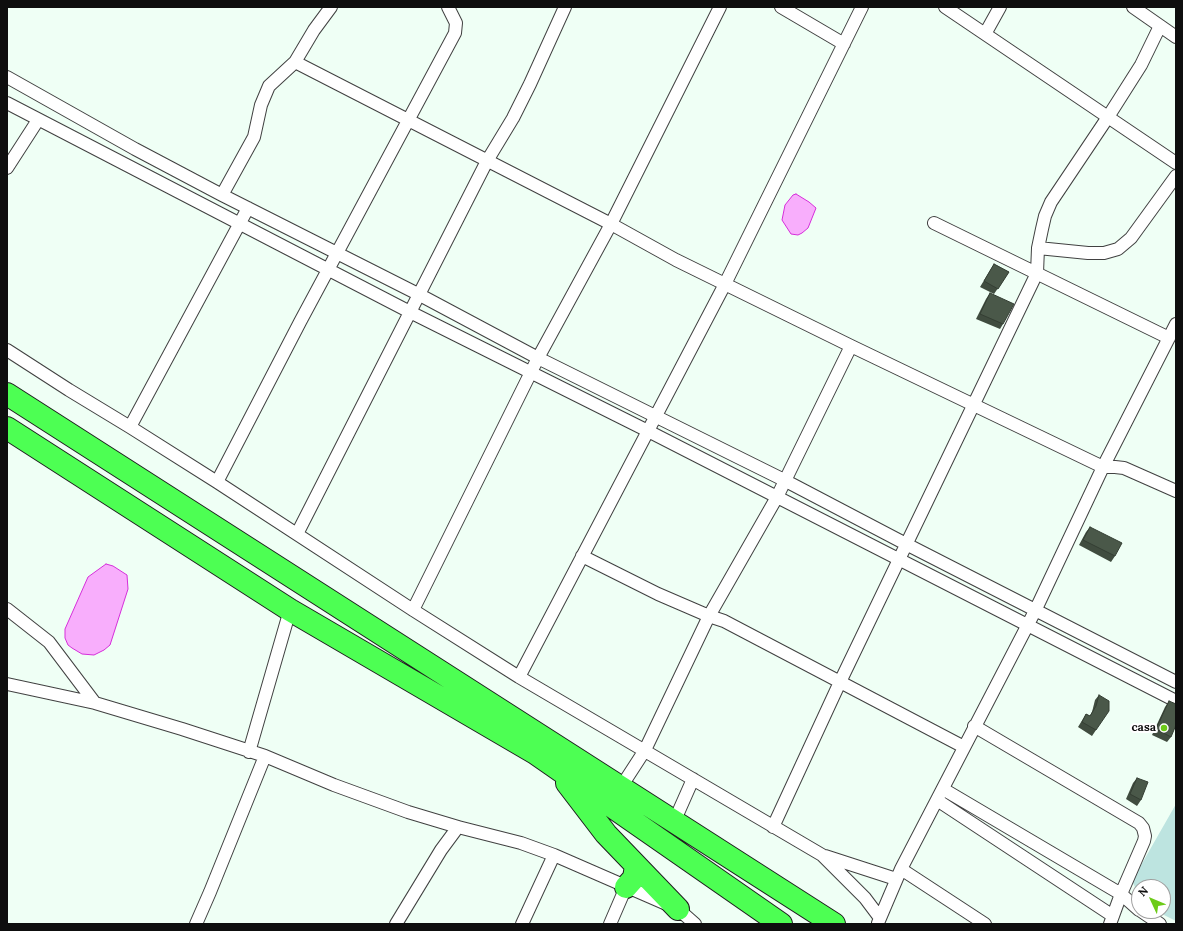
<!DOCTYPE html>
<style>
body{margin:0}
#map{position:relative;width:1183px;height:931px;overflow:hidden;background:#effff5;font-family:Lora,serif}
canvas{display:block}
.frame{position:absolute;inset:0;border:8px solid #0e0e0e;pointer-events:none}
.north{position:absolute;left:1131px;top:879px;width:40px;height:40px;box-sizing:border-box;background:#fff;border:1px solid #9f9f9f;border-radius:50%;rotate:314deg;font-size:11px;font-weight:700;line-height:16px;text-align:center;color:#0e0e0e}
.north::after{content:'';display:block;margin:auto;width:14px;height:18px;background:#6dcb19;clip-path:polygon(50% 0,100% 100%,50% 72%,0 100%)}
</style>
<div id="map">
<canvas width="1183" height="931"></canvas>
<div class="frame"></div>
<div class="north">N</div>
</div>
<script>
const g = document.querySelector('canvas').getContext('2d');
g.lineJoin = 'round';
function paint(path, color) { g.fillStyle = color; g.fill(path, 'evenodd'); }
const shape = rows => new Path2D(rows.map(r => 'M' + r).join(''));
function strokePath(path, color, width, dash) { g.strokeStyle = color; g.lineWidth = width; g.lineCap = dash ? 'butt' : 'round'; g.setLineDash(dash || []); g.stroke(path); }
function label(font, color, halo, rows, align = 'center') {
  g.font = font + ' Lora,serif'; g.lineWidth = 4; g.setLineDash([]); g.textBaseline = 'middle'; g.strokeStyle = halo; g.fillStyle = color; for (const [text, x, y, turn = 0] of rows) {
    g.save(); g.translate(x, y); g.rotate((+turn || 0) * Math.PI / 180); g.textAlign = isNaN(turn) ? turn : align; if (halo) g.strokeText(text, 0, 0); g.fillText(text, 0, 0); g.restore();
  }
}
const cemetery = shape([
 [1176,804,1176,921,1156,911,1163,911,1163,887,1139,887,1139,895,1132,881]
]);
const water = shape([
 [796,194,809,202,816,208,808,228,802,233,798,235,791,234,782,220,785,205,793,195,796,194],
 [106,564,113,566,127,575,128,589,110,645,104,650,94,655,82,654,72,648,68,645,65,638,65,629,88,577,106,564]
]);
const street = shape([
 [781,7,844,44],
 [945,7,1176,163],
 [1133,7,1176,37],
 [985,34,1000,7],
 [295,62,611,224,676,260,851,346,1103,467,1115,467,1124,468,1176,491],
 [7,77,135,149,222,195,418,294,538,358,784,480,906,544,1176,682],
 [7,103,410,312,648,431,1176,701],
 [7,168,38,120],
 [222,195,254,137,261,105,269,86,295,62,314,30,331,7],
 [934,223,1169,338],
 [1038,248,1088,253,1104,253,1118,249,1131,238,1176,176],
 [7,350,69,390,130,427,217,482,413,610,519,677,822,855,865,898,880,918],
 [130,427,248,208],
 [217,482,300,322,455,33,456,23,448,7],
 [297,534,487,161,513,118,530,84,565,7],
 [582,556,658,594,709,616,724,621,964,747],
 [7,609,49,642,95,703],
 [413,610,538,358,611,224,720,7],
 [519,677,725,284,862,7],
 [7,684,95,703,182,729,265,756,334,785,408,812,458,827,521,843,554,855,678,909,695,924],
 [974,726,1139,823,1143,828,1145,836,1144,841,1121,894,1110,924],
 [249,752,290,610],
 [621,787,645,750,709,616,777,497,851,346],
 [943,789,1121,894,1139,910],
 [937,800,1113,916],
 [674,822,693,779],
 [773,827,840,682,1037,273,1038,248,1042,229,1045,216,1051,202,1108,117,1141,65,1160,26],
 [825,856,896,879],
 [901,869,985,924],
 [1141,911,1160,924],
 [878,923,901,869,1036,609,1103,467,1176,324],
 [196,924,210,892,265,756],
 [396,924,441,850,458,827],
 [522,924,554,855],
 [610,924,626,887]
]);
const highway = shape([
 [7,394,834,924],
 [7,428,290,610,535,753,781,924],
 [567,783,606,834,678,909],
 [626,887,634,878,636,866]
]);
const wall = shape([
 [994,264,1009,272,994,294,980,287],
 [990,293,1003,324,1000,329,976,319,986,299],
 [1090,527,1115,556,1111,562,1079,545,1086,532],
 [1099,695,1096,730,1092,736,1078,727,1086,714,1090,716,1092,712,1095,700],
 [1169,701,1171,737,1167,742,1152,735,1165,707],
 [1137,778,1141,800,1137,806,1126,799,1133,783]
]);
const building = shape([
 [994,264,1009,272,998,289,984,281,994,264],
 [990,293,1014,304,1003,324,980,314,990,293],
 [1090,527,1122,543,1115,556,1083,540,1090,527],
 [1099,695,1109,701,1109,711,1096,730,1082,722,1086,714,1090,716,1096,706,1099,695],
 [1169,701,1176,704,1176,725,1171,737,1156,729,1169,701],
 [1137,778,1148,782,1141,800,1130,794,1137,778]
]);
const markers = [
 [1164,728,4,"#6dcb19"]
];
const poiNames = [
 ["casa",1156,728]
];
paint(cemetery, '#bde4e0');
paint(water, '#f8aefc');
strokePath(water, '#d52ed9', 1);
strokePath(street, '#414141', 14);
strokePath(highway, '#1f1f1f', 24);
strokePath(street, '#fff', 12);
strokePath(highway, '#4dff53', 22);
paint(wall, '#404c3f');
paint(building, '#4a5849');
strokePath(building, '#343e33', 1);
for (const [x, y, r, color] of markers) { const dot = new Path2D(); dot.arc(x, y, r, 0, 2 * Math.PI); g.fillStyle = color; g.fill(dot); strokePath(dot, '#fff', 1.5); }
label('bold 12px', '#0e0e0e', '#fff', poiNames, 'right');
</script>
